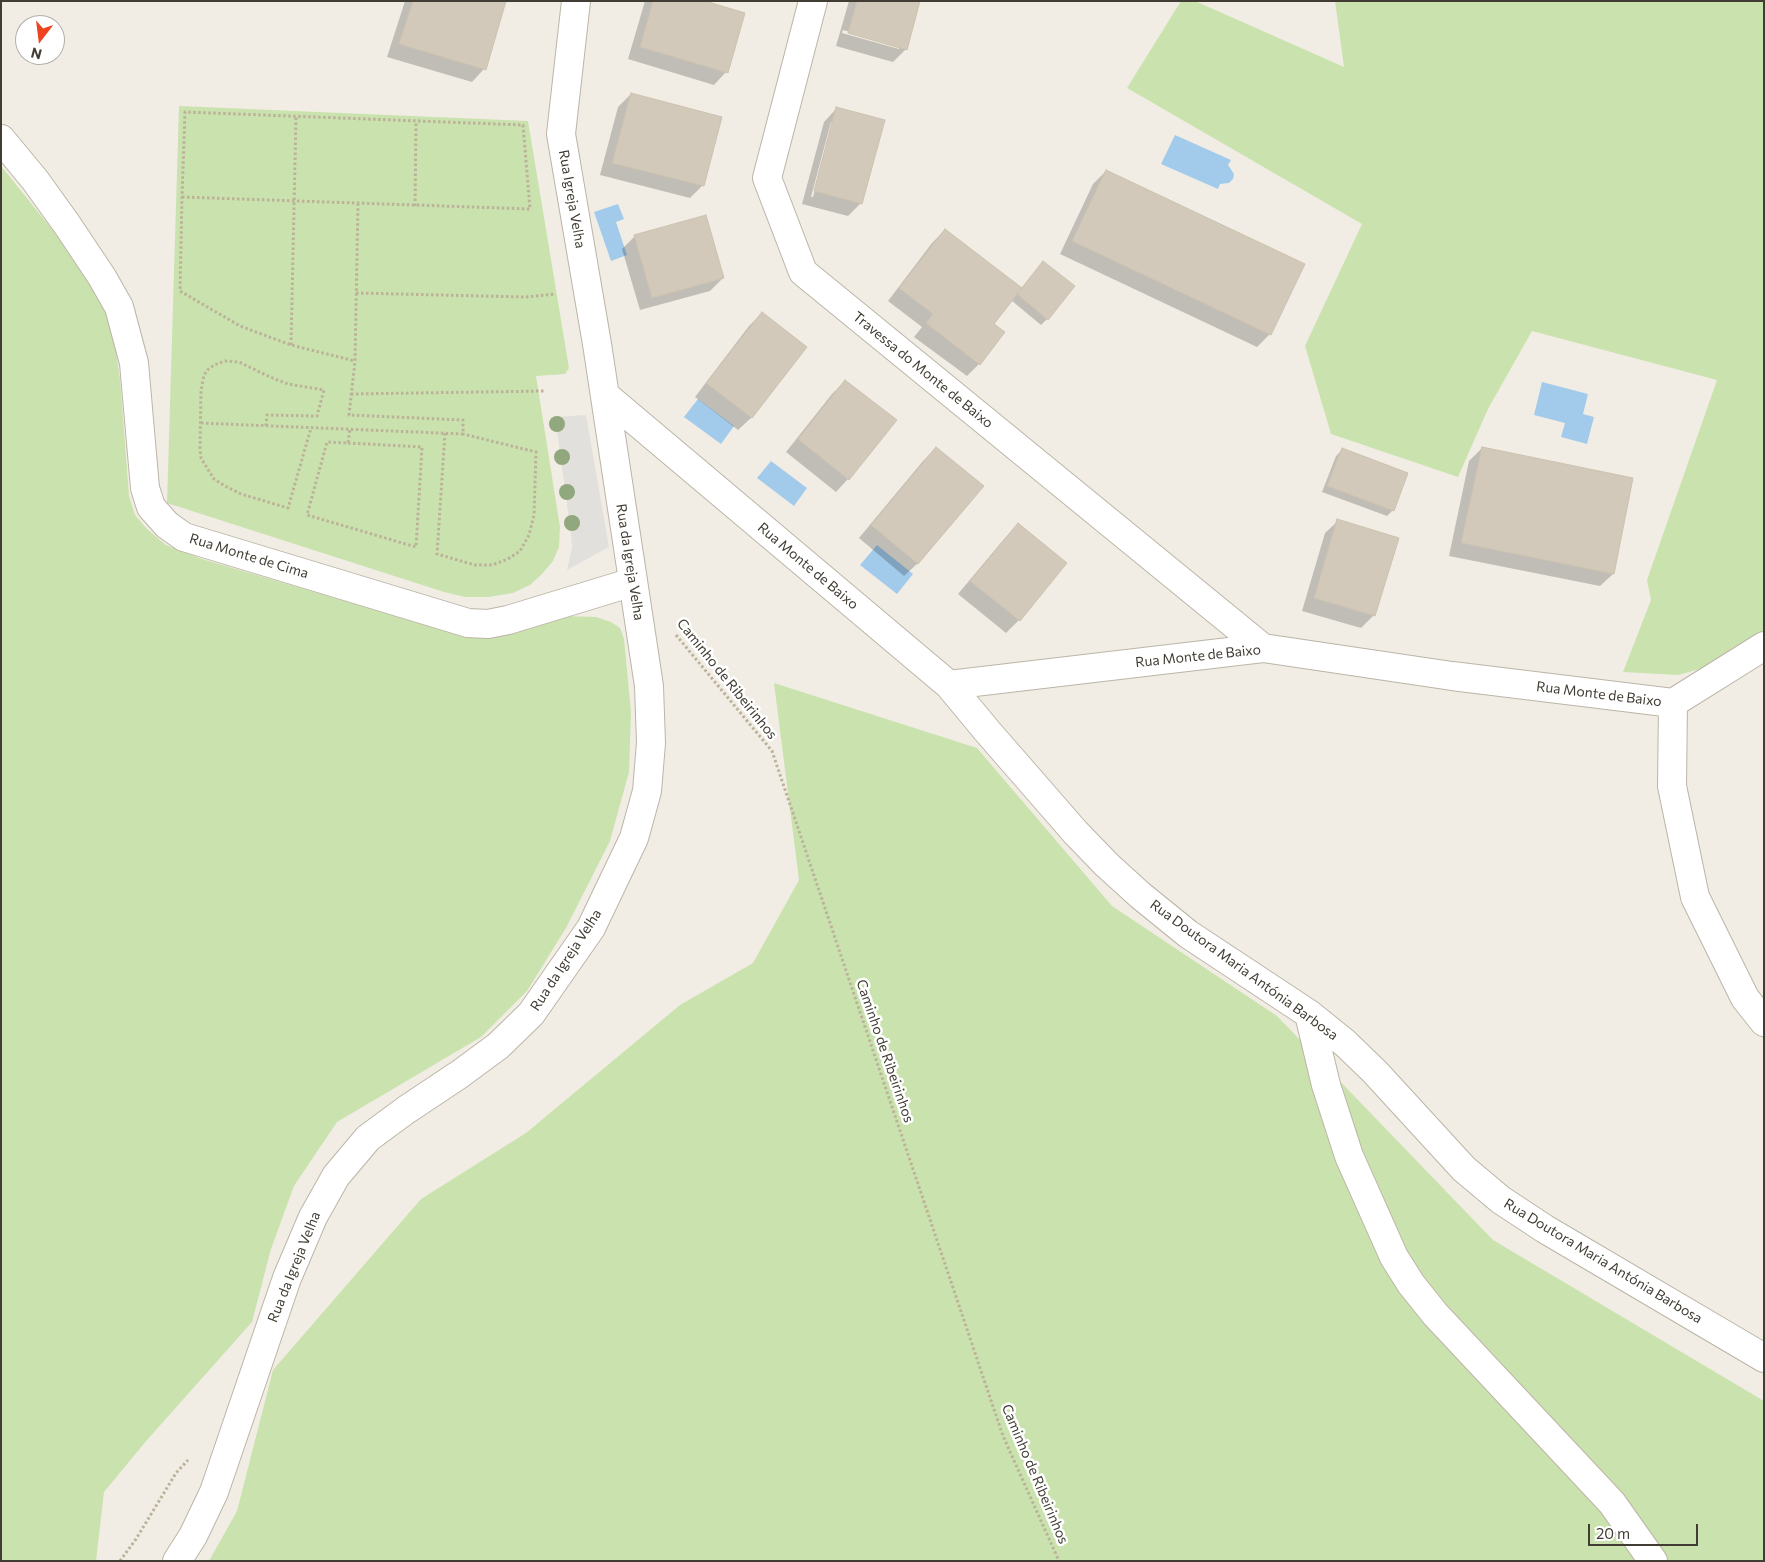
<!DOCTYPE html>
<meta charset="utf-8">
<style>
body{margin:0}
#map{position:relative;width:1765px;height:1562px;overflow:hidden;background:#f1ede4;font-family:Commissioner,sans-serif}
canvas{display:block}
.frame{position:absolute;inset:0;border:2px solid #423d34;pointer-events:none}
.north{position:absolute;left:15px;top:15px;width:50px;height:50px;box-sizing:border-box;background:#fff;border:1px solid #b3b1ae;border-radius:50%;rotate:195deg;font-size:14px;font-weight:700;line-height:20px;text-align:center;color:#423d34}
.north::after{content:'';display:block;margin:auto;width:18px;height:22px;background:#ed431e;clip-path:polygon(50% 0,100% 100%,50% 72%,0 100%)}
.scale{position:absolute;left:1588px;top:1524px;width:110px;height:22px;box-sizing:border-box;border:2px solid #423d34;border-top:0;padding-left:6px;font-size:15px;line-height:18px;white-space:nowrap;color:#423d34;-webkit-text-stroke:4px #fff;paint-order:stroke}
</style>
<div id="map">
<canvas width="1765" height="1562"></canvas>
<div class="frame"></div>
<div class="north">N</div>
<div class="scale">20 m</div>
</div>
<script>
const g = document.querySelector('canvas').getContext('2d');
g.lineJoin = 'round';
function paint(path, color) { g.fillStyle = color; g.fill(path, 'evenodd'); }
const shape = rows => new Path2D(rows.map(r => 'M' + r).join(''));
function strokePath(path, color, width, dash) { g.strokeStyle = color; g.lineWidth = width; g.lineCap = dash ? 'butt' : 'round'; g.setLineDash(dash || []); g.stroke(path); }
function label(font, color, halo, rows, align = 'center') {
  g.font = font + ' Commissioner,sans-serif'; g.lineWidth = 5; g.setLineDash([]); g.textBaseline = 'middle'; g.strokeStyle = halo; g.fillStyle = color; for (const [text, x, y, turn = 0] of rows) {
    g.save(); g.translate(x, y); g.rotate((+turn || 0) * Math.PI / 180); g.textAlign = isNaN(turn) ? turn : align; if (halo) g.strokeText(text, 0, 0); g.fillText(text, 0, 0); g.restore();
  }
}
const green = shape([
 [1181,1,1195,1,1344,67,1335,1,1764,1,1764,636,1726,662,1678,675,1623,672,1651,600,1647,580,1717,380,1532,331,1488,409,1458,477,1331,434,1305,346,1362,224,1127,88],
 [179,106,528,121,569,368,565,374,536,376,560,527,559,547,553,561,542,574,530,585,513,593,489,597,465,597,444,592,167,503],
 [1,166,63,243,103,305,113,332,120,379,129,496,135,515,147,529,166,545,202,559,461,635,564,616,596,617,611,622,620,628,624,639,631,712,629,772,610,841,566,928,527,991,481,1037,337,1122,294,1186,271,1249,252,1322,147,1440,104,1492,96,1561,1,1561],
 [774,683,977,748,1112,906,1277,1016,1493,1240,1764,1401,1764,1561,209,1561,237,1511,273,1370,421,1199,526,1133,680,1005,753,963,799,880]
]);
const parking = shape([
 [586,415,609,547,567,570,572,547,571,533,555,417]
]);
const water = shape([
 [1175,135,1231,160,1228,165,1234,174,1233,179,1229,183,1220,184,1218,189,1161,164],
 [618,204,624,219,616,222,627,255,611,261,594,212],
 [1542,382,1588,394,1583,414,1594,417,1587,444,1561,437,1565,423,1534,415],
 [698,399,734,426,721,444,684,417],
 [771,461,807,488,794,506,757,478],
 [877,545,913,574,897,594,860,565]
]);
const shadow = shape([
 [405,1,505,1,484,69,472,82,387,57],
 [645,1,700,1,726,72,714,85,628,59],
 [849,1,919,1,906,49,893,62,836,46],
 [843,30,899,46,899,49,842,33],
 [631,94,703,185,690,198,600,175,618,107],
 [836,109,861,203,848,216,802,204,824,122],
 [831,122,833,122,813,197,811,197],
 [1106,171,1303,264,1270,334,1257,347,1060,254,1093,184],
 [945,230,1047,319,1041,325,1011,300,992,324,979,364,967,376,914,337,922,327,888,301,932,243],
 [635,236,723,278,710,291,640,310,622,249],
 [762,313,805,347,751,418,738,430,695,397,749,326],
 [845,381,848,479,836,492,786,452,832,394],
 [936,448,982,486,917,564,904,576,859,538,923,461],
 [1482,448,1632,479,1613,574,1600,586,1449,556,1469,461],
 [1342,450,1393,510,1387,516,1322,492,1336,456],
 [1338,521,1374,615,1361,628,1302,611,1325,533],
 [1018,525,1019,620,1006,633,958,594,1005,538]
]);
const building = shape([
 [413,1,506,1,486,70,399,44,413,1],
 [653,1,705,1,745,13,728,73,640,47,653,1],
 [857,1,920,1,907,50,848,33,857,1],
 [631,93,722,117,704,186,612,163,631,93],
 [836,107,885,120,862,204,814,191,836,107],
 [1106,170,1305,264,1271,335,1072,241,1106,170],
 [706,215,724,278,652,298,634,235,706,215],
 [945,229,1022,288,994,324,1005,332,980,365,926,323,933,314,899,288,945,229],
 [1043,261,1075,286,1048,320,1017,294,1043,261],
 [762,312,807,347,752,418,706,383,762,312],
 [845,380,897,420,849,480,798,439,845,380],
 [936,447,984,486,918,564,871,525,936,447],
 [1482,447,1633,478,1614,574,1461,543,1482,447],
 [1342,448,1408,473,1394,511,1327,486,1342,448],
 [1337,519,1399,538,1375,616,1314,598,1337,519],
 [1018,523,1067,563,1020,621,970,581,1018,523]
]);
const path = shape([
 [182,197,530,209,523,125,185,112,182,197,180,291,240,326,291,345,355,361],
 [415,206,416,121],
 [356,293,525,297,555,294],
 [291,345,296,116],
 [351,394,544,391],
 [201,423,463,434,463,420,349,415,355,361,358,204],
 [266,426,267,415,317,416,324,390,288,384,270,377,239,362,225,361,214,365,206,371,203,379,201,392,200,448,201,458,207,468,214,479,225,486,241,494,288,508,311,428],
 [445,433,437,554,475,565,492,565,508,559,520,551,529,535,534,515,536,452,463,434],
 [348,443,422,447,416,547,307,515,327,442,348,443,350,429],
 [676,635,772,751,1003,1436,1059,1561],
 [120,1561,136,1539,176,1473,188,1460]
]);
const minor = shape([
 [813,1,767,178,803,272,1263,648],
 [1,139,35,180,68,226,102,277,119,307,134,363,145,488,151,507,167,525,184,537,468,623,488,624,508,620,633,582],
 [606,396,949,685,1263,648,1452,676,1673,703,1672,786,1695,897,1745,998,1764,1022],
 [949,685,988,732,1076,833,1107,865,1140,895,1188,934,1309,1014,1345,1043,1375,1072,1464,1169,1501,1200,1545,1229,1764,1358],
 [1673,703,1764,646],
 [1309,1014,1326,1085,1349,1156,1394,1257,1411,1284,1435,1314,1612,1503,1653,1561],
 [177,1561,193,1536,214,1492,287,1278,313,1217,336,1176,368,1138,406,1110,460,1074,498,1046,531,1014,591,928,634,838,647,791,651,743,649,686,597,344,561,134,576,1]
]);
const trees = [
 [557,424],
 [562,457],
 [567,492],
 [572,523]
];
const streetNames = [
 ["Rua Igreja Velha",572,199,80],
 ["Travessa do Monte de Baixo",923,370,39],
 ["Rua Monte de Cima",249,556,17],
 ["Rua da Igreja Velha",630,562,81],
 ["Rua Monte de Baixo",808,566,40],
 ["Rua Monte de Baixo",1198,656,-6],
 ["Caminho de Ribeirinhos",727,679,51],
 ["Rua Monte de Baixo",1599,694,7],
 ["Rua da Igreja Velha",566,960,-57],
 ["Rua Doutora Maria Antónia Barbosa",1244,970,36],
 ["Caminho de Ribeirinhos",885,1051,71],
 ["Rua Doutora Maria Antónia Barbosa",1603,1261,31],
 ["Rua da Igreja Velha",294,1267,-68],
 ["Caminho de Ribeirinhos",1035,1474,67]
];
paint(green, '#cae3ae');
paint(parking, '#e2e0dc');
paint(water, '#a2cbeb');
paint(shadow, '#0003');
paint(building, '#d2c9ba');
strokePath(building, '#ccc1ae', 1);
strokePath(minor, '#bcb5a7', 30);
strokePath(path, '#bcb199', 3, [2.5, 2.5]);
strokePath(minor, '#fff', 28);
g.fillStyle = '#91a87e';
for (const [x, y] of trees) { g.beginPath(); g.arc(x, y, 8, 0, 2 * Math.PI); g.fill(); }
label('14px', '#423d34', '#fff', streetNames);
</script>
